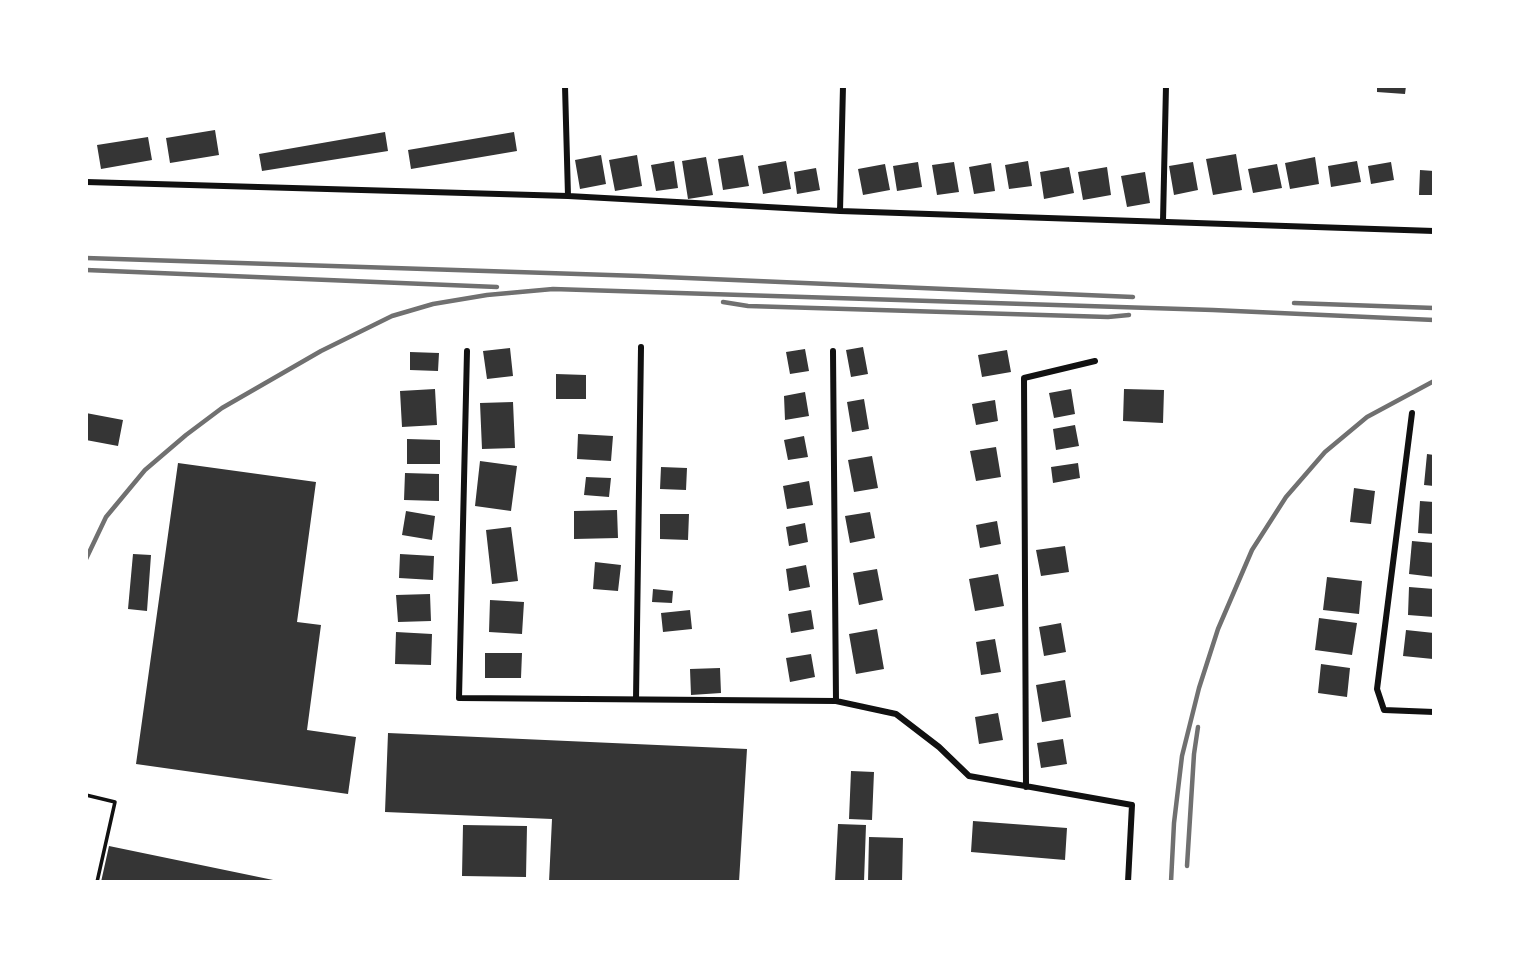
<!DOCTYPE html>
<style>
body{margin:0}
#map{position:relative;width:1520px;height:968px;overflow:hidden;background:#fff;font-family:"Golos Text",sans-serif}
canvas{display:block}
.frame{position:absolute;inset:0;border:88px solid #fff;pointer-events:none}
</style>
<div id="map">
<canvas width="1520" height="968"></canvas>
<div class="frame"></div>
</div>
<script>
const g = document.querySelector('canvas').getContext('2d');
g.lineJoin = 'round';
function paint(path, color) { g.fillStyle = color; g.fill(path, 'evenodd'); }
const shape = rows => new Path2D(rows.map(r => 'M' + r).join(''));
function strokePath(path, color, width, dash) { g.strokeStyle = color; g.lineWidth = width; g.lineCap = dash ? 'butt' : 'round'; g.setLineDash(dash || []); g.stroke(path); }
const building = shape([
 [1377,86,1406,86,1405,94,1377,92],
 [215,130,219,155,170,163,166,138],
 [385,132,388,151,262,171,259,154],
 [514,132,517,151,411,169,408,150],
 [148,137,152,160,101,169,97,145],
 [1236,154,1242,190,1213,195,1206,159],
 [601,155,606,184,580,189,575,160],
 [637,155,642,186,615,191,609,160],
 [743,155,749,186,723,190,718,159],
 [706,157,713,195,688,199,682,161],
 [1315,157,1319,184,1290,189,1285,163],
 [674,161,678,188,656,191,651,165],
 [786,161,791,189,763,194,758,166],
 [1028,161,1032,186,1009,189,1005,165],
 [1357,161,1361,182,1331,187,1328,166],
 [918,162,922,187,897,191,893,166],
 [954,162,959,192,937,195,932,165],
 [1193,162,1198,190,1174,195,1169,166],
 [1391,162,1394,180,1371,184,1368,166],
 [991,163,995,191,974,194,969,167],
 [885,164,890,190,863,195,858,169],
 [1277,164,1282,188,1253,193,1248,169],
 [1069,167,1074,193,1044,199,1040,172],
 [1107,167,1111,195,1083,200,1078,172],
 [816,168,820,190,797,194,794,172],
 [1420,170,1434,171,1434,195,1419,195],
 [1145,172,1150,203,1127,207,1121,176],
 [863,347,868,374,851,377,846,350],
 [510,348,513,376,487,379,483,351],
 [805,349,809,371,790,374,786,352],
 [1007,350,1011,372,982,377,978,355],
 [410,352,439,353,438,371,410,370],
 [556,374,586,375,586,399,556,399],
 [435,389,437,425,402,427,400,391],
 [1071,389,1075,414,1054,418,1049,393],
 [1124,389,1164,390,1163,423,1123,421],
 [805,392,809,416,785,420,784,396],
 [864,399,869,429,852,432,847,402],
 [995,400,998,421,976,425,972,404],
 [513,402,515,448,482,449,480,403],
 [86,413,123,420,118,446,86,440],
 [1075,425,1079,446,1056,450,1053,429],
 [578,434,613,436,611,461,577,459],
 [804,436,808,457,788,460,784,440],
 [407,439,440,440,440,464,407,464],
 [996,447,1001,477,976,481,970,451],
 [1427,454,1434,455,1434,486,1424,485],
 [872,456,878,488,854,492,848,460],
 [480,461,517,466,511,511,475,506],
 [178,463,316,482,297,622,321,625,307,730,356,737,348,794,136,764],
 [1078,463,1080,478,1053,483,1051,467],
 [661,467,687,468,686,490,660,489],
 [405,473,439,474,439,501,404,500],
 [586,477,611,478,609,497,584,495],
 [809,481,813,505,787,509,783,486],
 [1354,488,1375,491,1371,524,1350,522],
 [1420,501,1434,502,1434,534,1418,533],
 [617,510,618,538,574,539,574,511],
 [406,511,435,516,432,540,402,535],
 [870,512,875,538,850,543,845,516],
 [660,514,689,514,688,540,660,539],
 [997,521,1001,544,980,548,976,525],
 [805,523,808,542,789,546,786,527],
 [511,527,518,581,492,584,486,530],
 [1412,541,1434,543,1434,577,1409,574],
 [1065,546,1069,572,1041,576,1036,550],
 [133,554,151,555,147,611,128,609],
 [400,554,434,556,433,580,399,578],
 [595,562,621,565,618,591,593,589],
 [806,565,810,587,789,591,786,569],
 [877,569,883,600,859,605,853,573],
 [998,574,1004,606,975,611,969,579],
 [1327,577,1362,581,1359,614,1323,610],
 [1409,587,1434,589,1434,617,1408,615],
 [653,589,673,591,672,603,652,602],
 [430,594,431,621,398,622,396,595],
 [490,600,524,602,522,634,489,632],
 [690,610,692,629,663,632,661,613],
 [811,610,814,629,791,633,788,614],
 [1319,618,1357,623,1352,655,1315,650],
 [1061,623,1066,652,1044,656,1039,627],
 [877,629,884,669,856,674,849,634],
 [1406,630,1434,633,1433,659,1403,656],
 [396,632,432,634,431,665,395,664],
 [995,639,1001,672,981,675,976,642],
 [485,653,522,653,521,678,485,678],
 [811,654,815,677,790,682,786,658],
 [1321,664,1350,668,1347,697,1318,693],
 [720,668,721,693,691,695,690,669],
 [1065,680,1071,717,1042,722,1036,685],
 [998,713,1003,740,979,744,975,717],
 [388,733,747,749,739,882,549,882,552,819,385,812],
 [1063,739,1067,764,1041,768,1037,743],
 [851,771,874,772,872,820,849,819],
 [973,821,1067,828,1065,860,971,852],
 [838,824,866,825,864,882,835,882],
 [463,825,527,826,526,877,462,876],
 [869,837,903,838,902,882,868,882],
 [109,846,278,881,278,882,101,882]
]);
const service = shape([
 [86,795,115,802,97,882]
]);
const minor = shape([
 [565,86,568,196],
 [86,182,568,196,840,211,1434,231],
 [840,211,843,86],
 [1163,221,1166,86],
 [467,351,459,698,836,701,896,714,939,747,969,776,1132,805,1128,882],
 [833,351,836,701],
 [1412,413,1377,689,1384,710,1434,712],
 [636,699,641,347],
 [1026,787,1024,378,1095,361]
]);
const rail = shape([
 [86,258,640,276,1133,297],
 [86,270,497,287],
 [723,302,748,306,1108,317,1129,315],
 [1294,303,1434,308],
 [86,559,106,517,145,470,186,435,222,408,321,351,392,316,433,304,487,295,553,289,1213,310,1434,320],
 [1187,866,1194,754,1198,727],
 [1171,882,1174,823,1182,756,1199,688,1218,629,1252,550,1286,497,1325,452,1367,417,1434,381]
]);
paint(building, '#353535');
strokePath(service, '#111', 3.5);
strokePath(minor, '#111', 6);
strokePath(rail, '#707070', 4.5);
</script>
